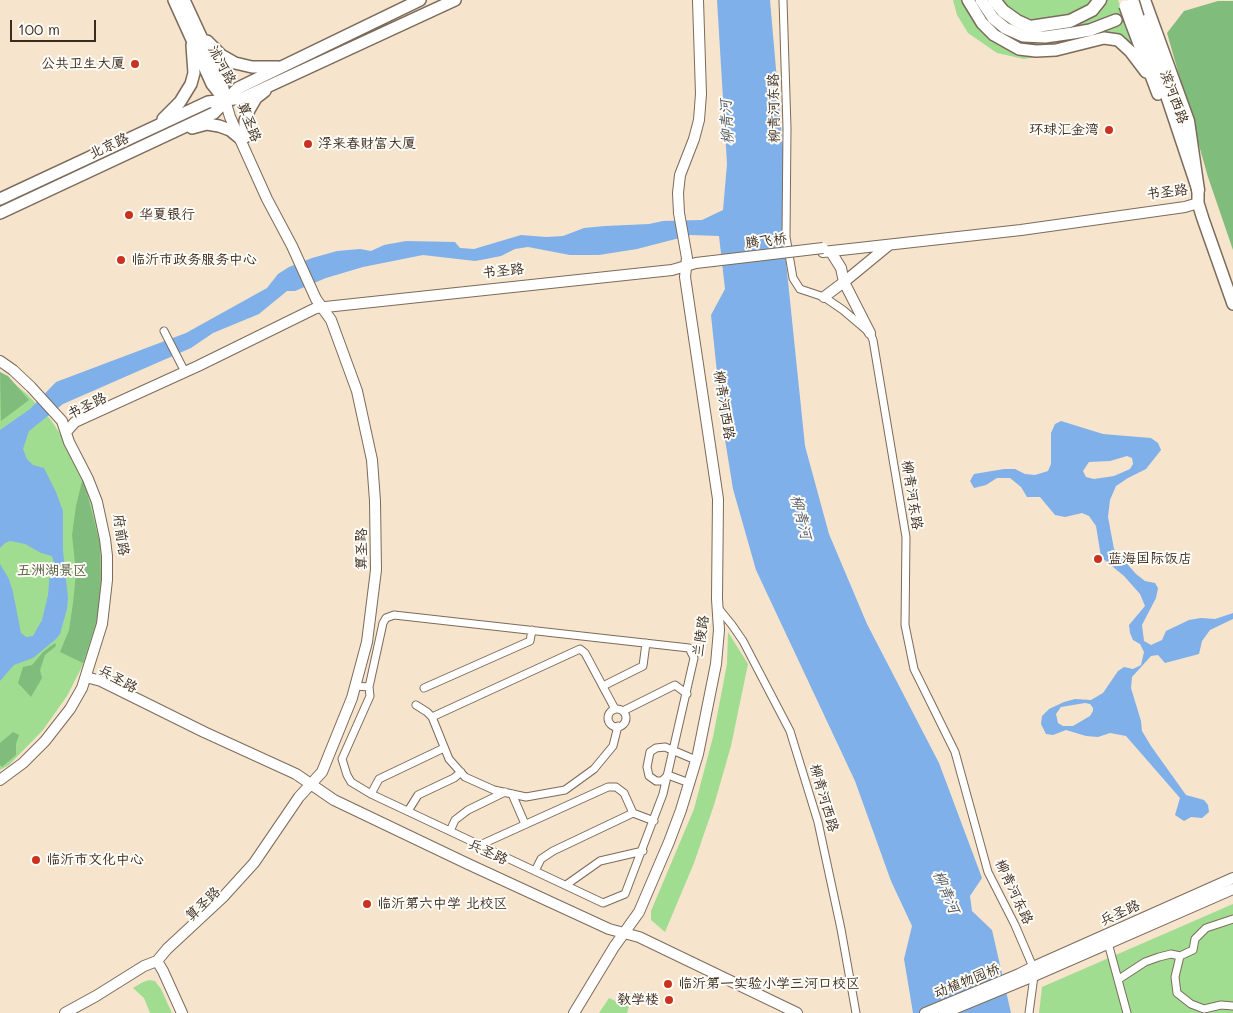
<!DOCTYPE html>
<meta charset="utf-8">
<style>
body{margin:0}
#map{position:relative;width:1233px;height:1013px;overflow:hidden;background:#f6e4cc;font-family:Mali,sans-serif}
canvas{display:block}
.scale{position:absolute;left:10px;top:20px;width:86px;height:22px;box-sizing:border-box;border:2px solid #3b2a1e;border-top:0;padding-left:6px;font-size:15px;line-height:18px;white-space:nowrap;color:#3b2a1e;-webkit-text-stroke:4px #fdfcf7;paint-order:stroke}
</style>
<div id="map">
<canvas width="1233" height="1013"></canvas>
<div class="scale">100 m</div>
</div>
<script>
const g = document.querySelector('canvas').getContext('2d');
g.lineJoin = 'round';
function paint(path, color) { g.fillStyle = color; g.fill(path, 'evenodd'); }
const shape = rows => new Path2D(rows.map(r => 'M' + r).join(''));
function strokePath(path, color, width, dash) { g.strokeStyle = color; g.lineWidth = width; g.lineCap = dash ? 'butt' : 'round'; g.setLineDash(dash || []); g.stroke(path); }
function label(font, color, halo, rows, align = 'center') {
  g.font = font + ' Mali,"LXGW WenKai TC",sans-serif'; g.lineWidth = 4; g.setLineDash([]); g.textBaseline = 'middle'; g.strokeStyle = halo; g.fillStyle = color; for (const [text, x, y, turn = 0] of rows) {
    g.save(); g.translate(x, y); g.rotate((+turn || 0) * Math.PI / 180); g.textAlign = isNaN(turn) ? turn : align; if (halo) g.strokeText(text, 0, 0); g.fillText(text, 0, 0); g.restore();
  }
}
const green = shape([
 [953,0,1118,0,1141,60,1109,38,1070,50,1024,59,997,53,968,33,957,15],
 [0,372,28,395,51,420,72,452,84,475,99,528,104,569,99,622,88,655,67,696,43,730,9,765,0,770],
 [728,632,748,664,731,746,714,805,694,863,665,932,651,920,651,911,694,809,713,737,727,664],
 [1233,904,1233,1013,1039,1013,1042,987],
 [149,980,155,981,161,989,172,1013,150,1013,144,998,133,988,143,982],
 [609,998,629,1007,627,1013,599,1013]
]);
const forest = shape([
 [1218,1,1233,1,1233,250,1208,177,1167,33,1184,11],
 [0,372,8,376,29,400,1,421],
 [83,477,100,544,101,580,99,614,83,663,60,652,69,630,73,603,76,573,72,535,76,506],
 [55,643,56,646,45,655,40,670,42,678,31,697,18,683,23,667,32,665,43,652],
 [13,732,19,735,16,744,16,755,2,767,0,765,0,743]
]);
const water = shape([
 [717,0,770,0,783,150,782,223,805,446,829,534,867,624,939,763,982,878,970,896,972,911,992,930,1011,1013,913,1013,904,959,912,926,891,881,855,781,756,570,733,489,722,421,711,315,725,289,719,236,691,235,637,249,599,255,570,255,528,247,515,249,501,256,486,259,475,261,423,255,363,267,326,278,295,291,287,291,259,314,213,333,191,348,63,404,29,431,23,449,27,459,33,465,44,468,56,492,63,511,63,551,68,598,67,609,60,634,56,639,33,658,14,665,0,681,0,564,9,579,13,592,21,633,26,637,33,636,42,620,48,595,50,572,54,563,52,556,41,553,25,544,10,541,5,543,0,548,0,430,30,409,56,382,186,333,267,288,278,274,289,267,312,258,337,251,360,249,371,251,384,245,406,241,455,242,460,248,474,249,521,235,546,237,563,236,584,228,605,226,649,224,663,221,702,220,723,210,727,164],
 [1061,421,1103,434,1151,438,1158,443,1161,450,1146,469,1128,478,1116,486,1110,500,1108,517,1114,549,1136,574,1145,581,1155,583,1158,588,1156,598,1142,625,1144,641,1151,645,1162,640,1166,631,1189,620,1201,618,1215,619,1233,613,1233,619,1210,630,1202,641,1199,654,1165,663,1158,655,1151,656,1132,677,1131,688,1141,721,1142,731,1151,746,1186,795,1204,800,1208,805,1209,812,1202,818,1191,817,1184,821,1175,815,1180,798,1126,736,1110,733,1098,737,1086,736,1066,730,1053,735,1046,734,1041,724,1042,716,1049,709,1064,702,1075,699,1091,700,1103,693,1118,671,1124,667,1133,669,1141,665,1144,652,1140,644,1133,640,1130,633,1129,625,1145,606,1140,594,1124,576,1101,557,1096,526,1089,516,1082,513,1065,517,1055,515,1040,497,1027,497,1021,487,1010,478,997,478,986,485,974,488,970,481,974,474,1004,469,1015,469,1025,474,1035,475,1048,471,1051,464,1051,433,1055,424],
 [1127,456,1132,458,1133,464,1130,469,1114,476,1094,479,1086,477,1083,471,1089,462,1110,461],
 [1085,703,1090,704,1093,708,1093,711,1090,716,1073,726,1063,726,1058,723,1056,714,1061,707]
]);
const street = shape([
 [783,0,787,128,786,237,793,278,800,289,824,297,843,310,870,333,873,340,906,537,905,625,914,669,955,752,988,872,1015,925,1033,967,1034,976,1029,1013],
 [164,331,185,372],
 [719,609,732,625,743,641,790,731,818,822,841,929,856,1013],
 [355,686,369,687,383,623,386,618,394,615,689,648,694,658,663,794,625,894,603,903,371,794,351,782,347,775,342,759,370,696,369,687],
 [603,686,643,666,646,643],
 [424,688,530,641,532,630],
 [416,705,427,712,432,717,449,759,465,777,494,790,526,797,565,790,594,769,613,746,618,726],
 '608 718a9 9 0 1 1 18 0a9 9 0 1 1-18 0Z',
 [623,711,675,685,687,694],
 [432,717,580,649,585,653,615,709],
 [684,781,668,775,662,781,656,781,649,776,647,767,650,752,656,748,665,747,691,758],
 [371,794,379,779,444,748],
 [512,794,525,824],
 [408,811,418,795,454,778,461,772],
 [450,831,455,820,468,810,505,792],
 [480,845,608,787,616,787,624,793,633,813,654,821],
 [535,871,541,859,553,851,633,813],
 [566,885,600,861,643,851],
 [1108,943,1127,1013],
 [1180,956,1175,977,1177,993,1191,1004,1204,1009,1221,1005,1233,1006],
 [1119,979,1145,962,1159,957,1171,954,1180,956,1193,950,1195,939,1206,928,1233,919]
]);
const secondary = shape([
 [823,252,1021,230,1185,207,1198,203],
 [831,252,841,268,844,282,870,333],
 [824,297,844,282,889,245],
 [0,361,13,370,31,387,62,421,69,442,88,479,97,502,105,539,107,556,107,580,102,624,82,688,70,709,45,741,23,763,0,780],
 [67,431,75,422,198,366,316,308,672,270,696,263,713,261],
 [86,677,101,681,204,732,296,774,334,800,468,864,609,929,639,937,797,1013],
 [157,961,163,971,182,1013],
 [65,1013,96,996,144,966,157,961,167,949,224,896,254,863,299,797,322,772,352,698,367,642,376,570,375,501,372,460,357,391,331,320,316,299,292,246,267,199,230,117,225,100],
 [574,1013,614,947,639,912,669,842,681,810,698,754,716,664,719,630,717,599,718,499,685,277,687,258,679,213,678,193,680,175,694,139,699,120,701,94,698,0],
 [925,1013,1019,974,1033,967,1233,878],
 [944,1013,1034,976,1233,889]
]);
const primary = shape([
 [174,0,212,84,225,100],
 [184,0,221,80,225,97],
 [968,0,982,23,994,35,1019,49,1036,51,1056,50,1104,38,1118,40,1130,51,1146,72],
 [981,0,993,18,1005,28,1023,36,1045,37,1073,33,1090,30,1116,20],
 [1138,17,1148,40,1198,190,1198,203,1203,219,1233,304],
 [1130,20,1158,94],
 [207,41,221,55,235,63,252,67,278,67],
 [163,119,180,102,191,84,194,73,192,45],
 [192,128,207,124,219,126,230,130,241,139],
 [245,137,245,121,249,110,256,98,265,91],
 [0,199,208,102,243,98,455,0],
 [0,213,214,113,238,88,420,0]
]);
const highway = shape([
 [994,0,1003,11,1017,21,1030,27,1070,21,1092,10,1100,0],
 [1144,0,1188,121,1198,190]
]);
const secondaryBridge = shape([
 [713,261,823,248]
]);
const primaryBridge = shape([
 [1133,1,1138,17],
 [1125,6,1130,20]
]);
const markers = [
 [135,64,5,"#c8321e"],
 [1109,130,5,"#c8321e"],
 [308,144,5,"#c8321e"],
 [129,215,5,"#c8321e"],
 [121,260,5,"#c8321e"],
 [1098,559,5,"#c8321e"],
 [36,860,5,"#c8321e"],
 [367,904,5,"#c8321e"],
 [668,984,5,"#c8321e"],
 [669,1000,5,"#c8321e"]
];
const poiNames = [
 ["公共卫生大厦",125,64,"right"],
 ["环球汇金湾",1099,130,"right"],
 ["浮来春财富大厦",318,144],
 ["华夏银行",139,215],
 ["临沂市政务服务中心",131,260],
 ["蓝海国际饭店",1108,559],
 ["临沂市文化中心",46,860],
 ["临沂第六中学 北校区",377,904],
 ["临沂第一实验小学三河口校区",678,984],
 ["教学楼",659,1000,"right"]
];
const streetNames = [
 ["沭河路",222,65,61],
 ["滨河西路",1174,97,70],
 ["柳青河东路",774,108,-91],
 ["算圣路",249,122,68],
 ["北京路",109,146,-25],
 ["书圣路",1167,192,-7],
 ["腾飞桥",766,241,-7],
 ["书圣路",503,271,-6],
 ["柳青河西路",724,405,81],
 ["书圣路",87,406,-26],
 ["柳青河东路",912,495,81],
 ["府前路",121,535,82],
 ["算圣路",362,549,-90],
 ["兰陵路",701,636,-81],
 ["兵圣路",118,679,29],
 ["柳青河西路",824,798,74],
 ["兵圣路",488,852,25],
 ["柳青河东路",1014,892,65],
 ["算圣路",203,904,-44],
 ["兵圣路",1120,913,-24],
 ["动植物园桥",967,981,-22]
];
const parkNames = [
 ["五洲湖景区",52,571]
];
const waterNames = [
 ["柳青河",727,122,-93],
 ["柳青河",801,517,76],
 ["柳青河",946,892,67]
];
paint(green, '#a1dd91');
paint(forest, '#80bc7b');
paint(water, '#7fb0ea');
strokePath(street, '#7c6b5b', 9);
strokePath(secondary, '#7c6b5b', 12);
strokePath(primary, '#7c6b5b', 14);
strokePath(highway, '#7c6b5b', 15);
strokePath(street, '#fff', 7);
strokePath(secondary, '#fff', 10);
strokePath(primary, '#fff', 11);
strokePath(highway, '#fff', 12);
strokePath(secondaryBridge, '#7c6b5b', 12, []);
strokePath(primaryBridge, '#7c6b5b', 14, []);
strokePath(secondaryBridge, '#fff', 10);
strokePath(primaryBridge, '#fff', 11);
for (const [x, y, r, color] of markers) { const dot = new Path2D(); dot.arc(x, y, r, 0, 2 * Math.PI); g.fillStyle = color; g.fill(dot); strokePath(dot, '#fdfcf7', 2); }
label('14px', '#3b2a1e', '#fdfcf7', poiNames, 'left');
label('14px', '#3b2a1e', '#fdfcf7', streetNames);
label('14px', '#54573b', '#fdfcf7', parkNames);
label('italic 15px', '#535965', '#fdfcf7', waterNames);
</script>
